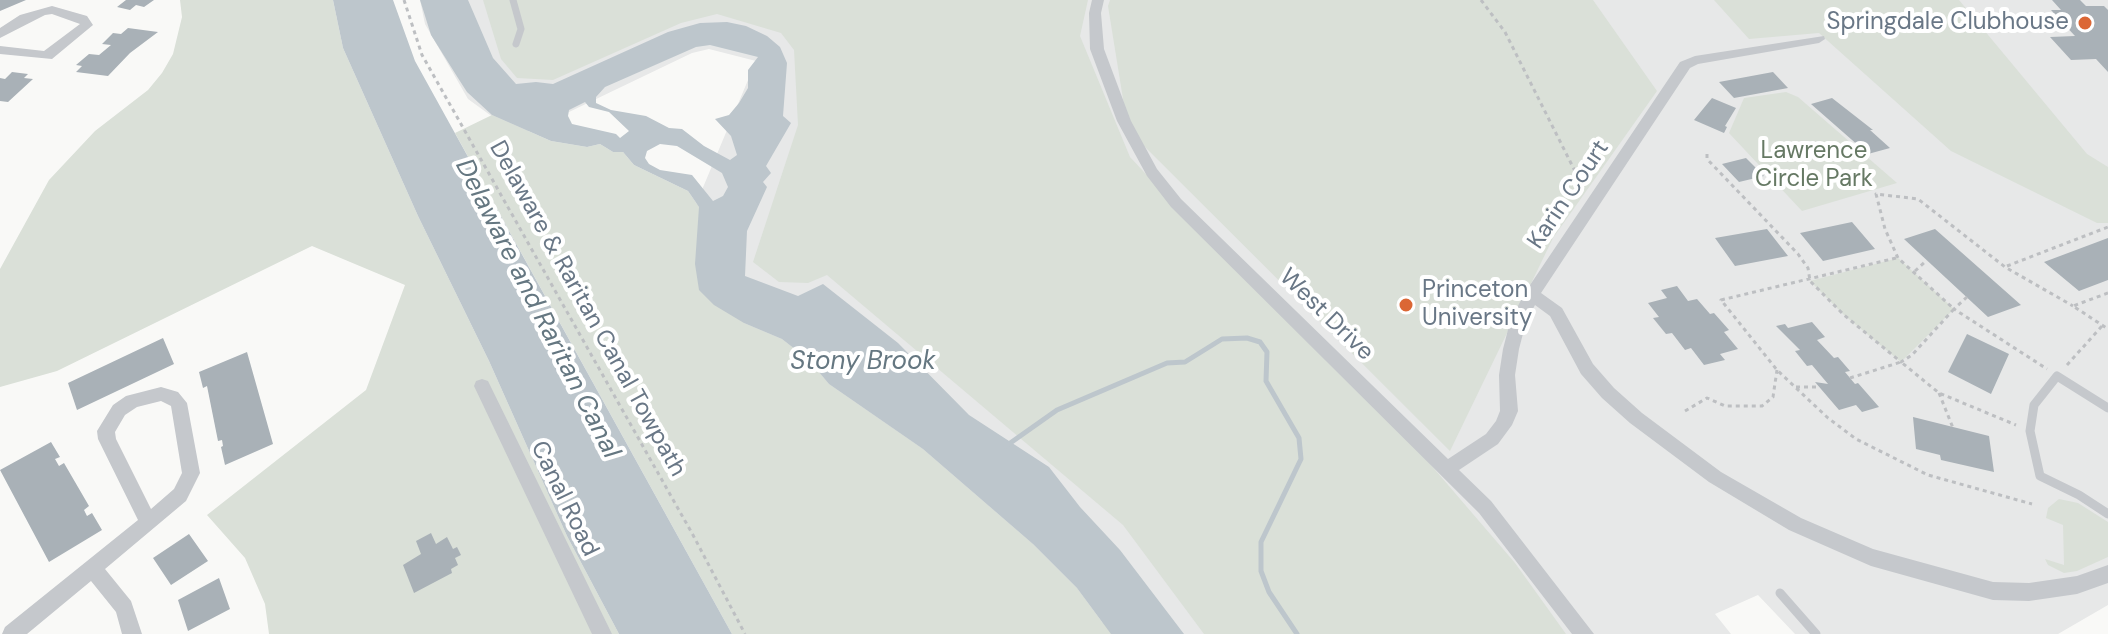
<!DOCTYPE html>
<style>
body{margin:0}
canvas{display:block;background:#f9f9f7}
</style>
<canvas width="2108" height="634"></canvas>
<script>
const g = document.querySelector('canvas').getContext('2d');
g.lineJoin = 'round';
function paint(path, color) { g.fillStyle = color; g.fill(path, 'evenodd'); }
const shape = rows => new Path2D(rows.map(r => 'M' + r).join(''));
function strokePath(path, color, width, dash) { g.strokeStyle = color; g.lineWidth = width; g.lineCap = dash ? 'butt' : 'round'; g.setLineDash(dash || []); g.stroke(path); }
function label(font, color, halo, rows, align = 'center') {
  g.font = font + ' "DM Sans",sans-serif'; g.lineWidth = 8; g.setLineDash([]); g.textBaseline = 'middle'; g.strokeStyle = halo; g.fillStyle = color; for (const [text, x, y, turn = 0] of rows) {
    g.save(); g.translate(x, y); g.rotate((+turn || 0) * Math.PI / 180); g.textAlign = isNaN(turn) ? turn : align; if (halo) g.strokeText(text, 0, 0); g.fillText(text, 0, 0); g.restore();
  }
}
const built = shape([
 [420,0,2108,0,2108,605,2058,634,1795,634,1758,595,1715,614,1731,634,1101,634,724,321,691,216,756,61,709,49,692,53,519,136,468,99,425,24]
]);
const green = shape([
 [180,0,333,0,343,48,418,216,489,361,567,536,619,634,269,634,265,604,245,558,207,515,366,390,405,285,312,246,57,371,0,387,0,269,49,180,95,131,148,90,162,73,173,54,182,17],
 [483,0,1088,0,1080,36,1130,157,1237,272,1424,457,1515,563,1566,634,1204,634,1123,525,827,275,808,283,779,282,753,262,798,125,794,50,781,33,717,14,681,23,553,80,517,78,501,59],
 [1110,0,1593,0,1657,91,1553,238,1450,451,1128,130,1108,6],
 [1714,0,1959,0,2087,154,2108,167,2108,223,2097,223,1951,151,1819,33,1749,39],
 [1786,92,1798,97,1897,183,1802,211,1729,133,1744,98],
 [492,115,551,141,587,147,600,144,613,152,623,152,634,165,688,191,699,207,699,232,744,323,782,339,809,360,829,384,923,449,1033,544,1077,588,1102,622,1125,634,732,634,455,133],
 [1898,258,1954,309,1901,362,1844,315,1810,281],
 [2059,499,2078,503,2108,522,2108,557,2077,571,2064,573,2048,565,2045,559,2064,565,2063,525,2046,518,2048,508]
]);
const water = shape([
 [333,0,393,0,415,61,732,634,619,634,567,536,489,361,418,216,343,48],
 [420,0,468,0,493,58,516,84,536,82,553,84,668,32,700,23,727,22,746,26,767,36,780,47,787,63,783,116,791,123,766,166,771,173,763,182,767,187,747,231,745,276,798,296,823,284,898,343,969,415,1049,467,1080,507,1120,550,1184,634,1111,634,1077,588,1033,544,923,449,829,384,809,360,782,339,744,323,714,305,699,290,695,264,699,207,688,191,634,165,623,152,613,152,600,144,587,147,551,141,492,115,467,92,458,78,431,35],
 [710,45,758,57,748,70,748,88,739,103,729,115,715,119,731,136,737,155,730,160,704,146,682,129,669,128,646,116,611,110,596,103,596,97,605,87,696,47],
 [585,102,589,107,609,112,629,131,620,138,616,134,572,124,568,116,569,110],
 [660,144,677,146,722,173,728,187,723,196,713,201,692,175,660,170,649,164,645,158,647,151]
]);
const stream = shape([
 [1006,446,1057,410,1167,363,1185,362,1222,339,1247,338,1260,342,1267,352,1266,381,1299,438,1301,459,1261,542,1261,571,1269,592,1297,634]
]);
const building = shape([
 [0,0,26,0,0,11],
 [126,0,154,0,144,7,136,5,130,10,117,7],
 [2052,0,2080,0,2086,6,2104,6,2108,10,2108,72,2096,59,2071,60,2050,37,2075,36,2051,10,2061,10],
 [128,28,158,32,130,53,108,76,76,72,82,66,76,65,89,54,99,55,111,45,102,44,113,33,121,34],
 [12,72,28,74,24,78,33,79,8,102,0,101,0,78,5,79],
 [1773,72,1788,88,1734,98,1719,82],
 [1712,98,1736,108,1725,126,1727,127,1724,133,1694,120],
 [1832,98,1873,130,1870,130,1890,148,1868,154,1811,104],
 [1746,158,1764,176,1739,182,1722,164],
 [1852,222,1875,249,1823,261,1800,233],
 [1767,229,1788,256,1735,266,1715,238],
 [1935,229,2021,305,1988,317,1904,239],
 [2108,238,2108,280,2079,291,2044,262],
 [1677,286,1688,301,1697,299,1710,314,1714,313,1729,330,1724,332,1738,349,1720,354,1725,360,1704,365,1691,348,1685,350,1672,333,1666,334,1653,318,1659,317,1648,303,1667,298,1661,290],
 [1812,322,1825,337,1817,340,1834,358,1838,357,1850,371,1845,372,1855,384,1858,383,1879,407,1862,412,1856,405,1839,410,1815,382,1828,384,1812,365,1807,366,1795,351,1800,350,1776,326,1785,324,1788,328],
 [1967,334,2009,354,1991,394,1948,372],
 [163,338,174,364,77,410,68,383],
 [247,352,273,444,225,465,221,447,223,446,222,440,218,441,207,386,203,388,199,372],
 [1913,417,1989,436,1994,472,1941,460,1940,455,1916,449],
 [51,442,60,457,55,459,59,466,64,463,89,506,84,510,87,516,92,513,102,530,49,562,0,470],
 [431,533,436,544,447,537,453,549,457,547,461,555,455,558,458,565,451,569,452,573,414,593,403,565,421,554,416,541],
 [189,534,208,561,171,585,153,558],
 [219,578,230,609,188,631,178,600]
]);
const path = shape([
 [404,0,422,55,693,535,745,634],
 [1481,0,1505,32,1584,189],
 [1707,154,1707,159,1798,254,1808,268,1810,281,1844,315,1901,362,1912,355,1954,309,1898,258,1885,229,1876,194,1918,199,2005,267,2073,306],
 [1896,258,1721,300,1777,370,1828,418,1856,439,1928,475,2032,504],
 [2007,266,2108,227],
 [1915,271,1927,260],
 [2108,293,2073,306,2108,329],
 [1967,297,1954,309,2047,369],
 [2067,365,2102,326],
 [1850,378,1901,362,1939,393,2016,425],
 [1796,387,1820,387],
 [1939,393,1953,428],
 [1685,411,1707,398,1725,406,1762,406,1773,397,1777,370]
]);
const laneFar1 = shape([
 [513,0,521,29,516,44]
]);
const lane = shape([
 [2108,408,2057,376,2034,405,2030,431,2040,476,2079,495,2108,514],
 [1780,593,1816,634]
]);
const street = shape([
 [1092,0,1104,0,1101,13,1104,49,1131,121,1157,169,1181,199,1448,459,1486,434,1496,421,1500,411,1499,375,1503,349,1510,322,1524,294,1680,62,1695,56,1824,36,1825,39,1819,43,1698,64,1690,68,1541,293,1562,308,1593,364,1614,388,1642,413,1721,472,1801,518,1873,549,1993,582,2029,583,2077,576,2108,565,2108,583,2077,594,2029,601,1993,600,1871,566,1789,530,1709,482,1630,423,1602,398,1581,374,1550,316,1535,305,1526,322,1519,349,1515,375,1518,411,1512,425,1498,444,1459,470,1491,501,1594,634,1572,634,1479,513,1171,207,1147,176,1117,121,1090,49,1089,13,1092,0],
 [52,6,87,16,93,25,52,59,0,54,0,46,44,51,80,24,52,14,45,15,0,38,0,28,20,15,52,6],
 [482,379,488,381,612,634,592,634,474,386,476,381,482,379],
 [161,387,178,392,187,403,200,473,186,501,105,569,131,601,142,634,122,634,116,612,91,581,27,634,2,634,5,627,138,520,98,439,97,431,113,405,126,396,161,387],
 [161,401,171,406,182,473,174,489,151,509,116,439,115,432,125,415,137,407,161,401]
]);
const markers = [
 [2085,23,8,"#db6735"],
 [1406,305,8,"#db6735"]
];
const poiNames = [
 ["Springdale Clubhouse",2069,23],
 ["Princeton",1422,291,"left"],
 ["University",1422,319,"left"]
];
const parkNames = [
 ["Lawrence",1814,152],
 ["Circle Park",1814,180]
];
const streetNames = [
 ["Karin Court",1569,195,-56],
 ["Delaware & Raritan Canal Towpath",587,309,61],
 ["West Drive",1326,315,44],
 ["Canal Road",564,499,64]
];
const waterNames = [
 ["Delaware and Raritan Canal",537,309,63],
 ["Stony Brook",863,362]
];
paint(built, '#e7e8e8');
paint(green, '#dae0d8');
paint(water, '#bdc6cc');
strokePath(stream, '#bdc6cc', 5);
paint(building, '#a9b1b7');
strokePath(path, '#bdbfc2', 3, [4, 4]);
strokePath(laneFar1, '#c5c8cc', 7);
strokePath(lane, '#c5c8cc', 9);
paint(street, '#c5c8cc');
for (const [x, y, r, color] of markers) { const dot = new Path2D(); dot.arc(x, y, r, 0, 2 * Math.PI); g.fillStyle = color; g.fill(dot); strokePath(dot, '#fff', 3); }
label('24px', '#697786', '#fff', poiNames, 'right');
label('24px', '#667964', '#fff', parkNames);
label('24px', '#697786', '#fff', streetNames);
label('italic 26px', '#657781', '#fff', waterNames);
</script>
